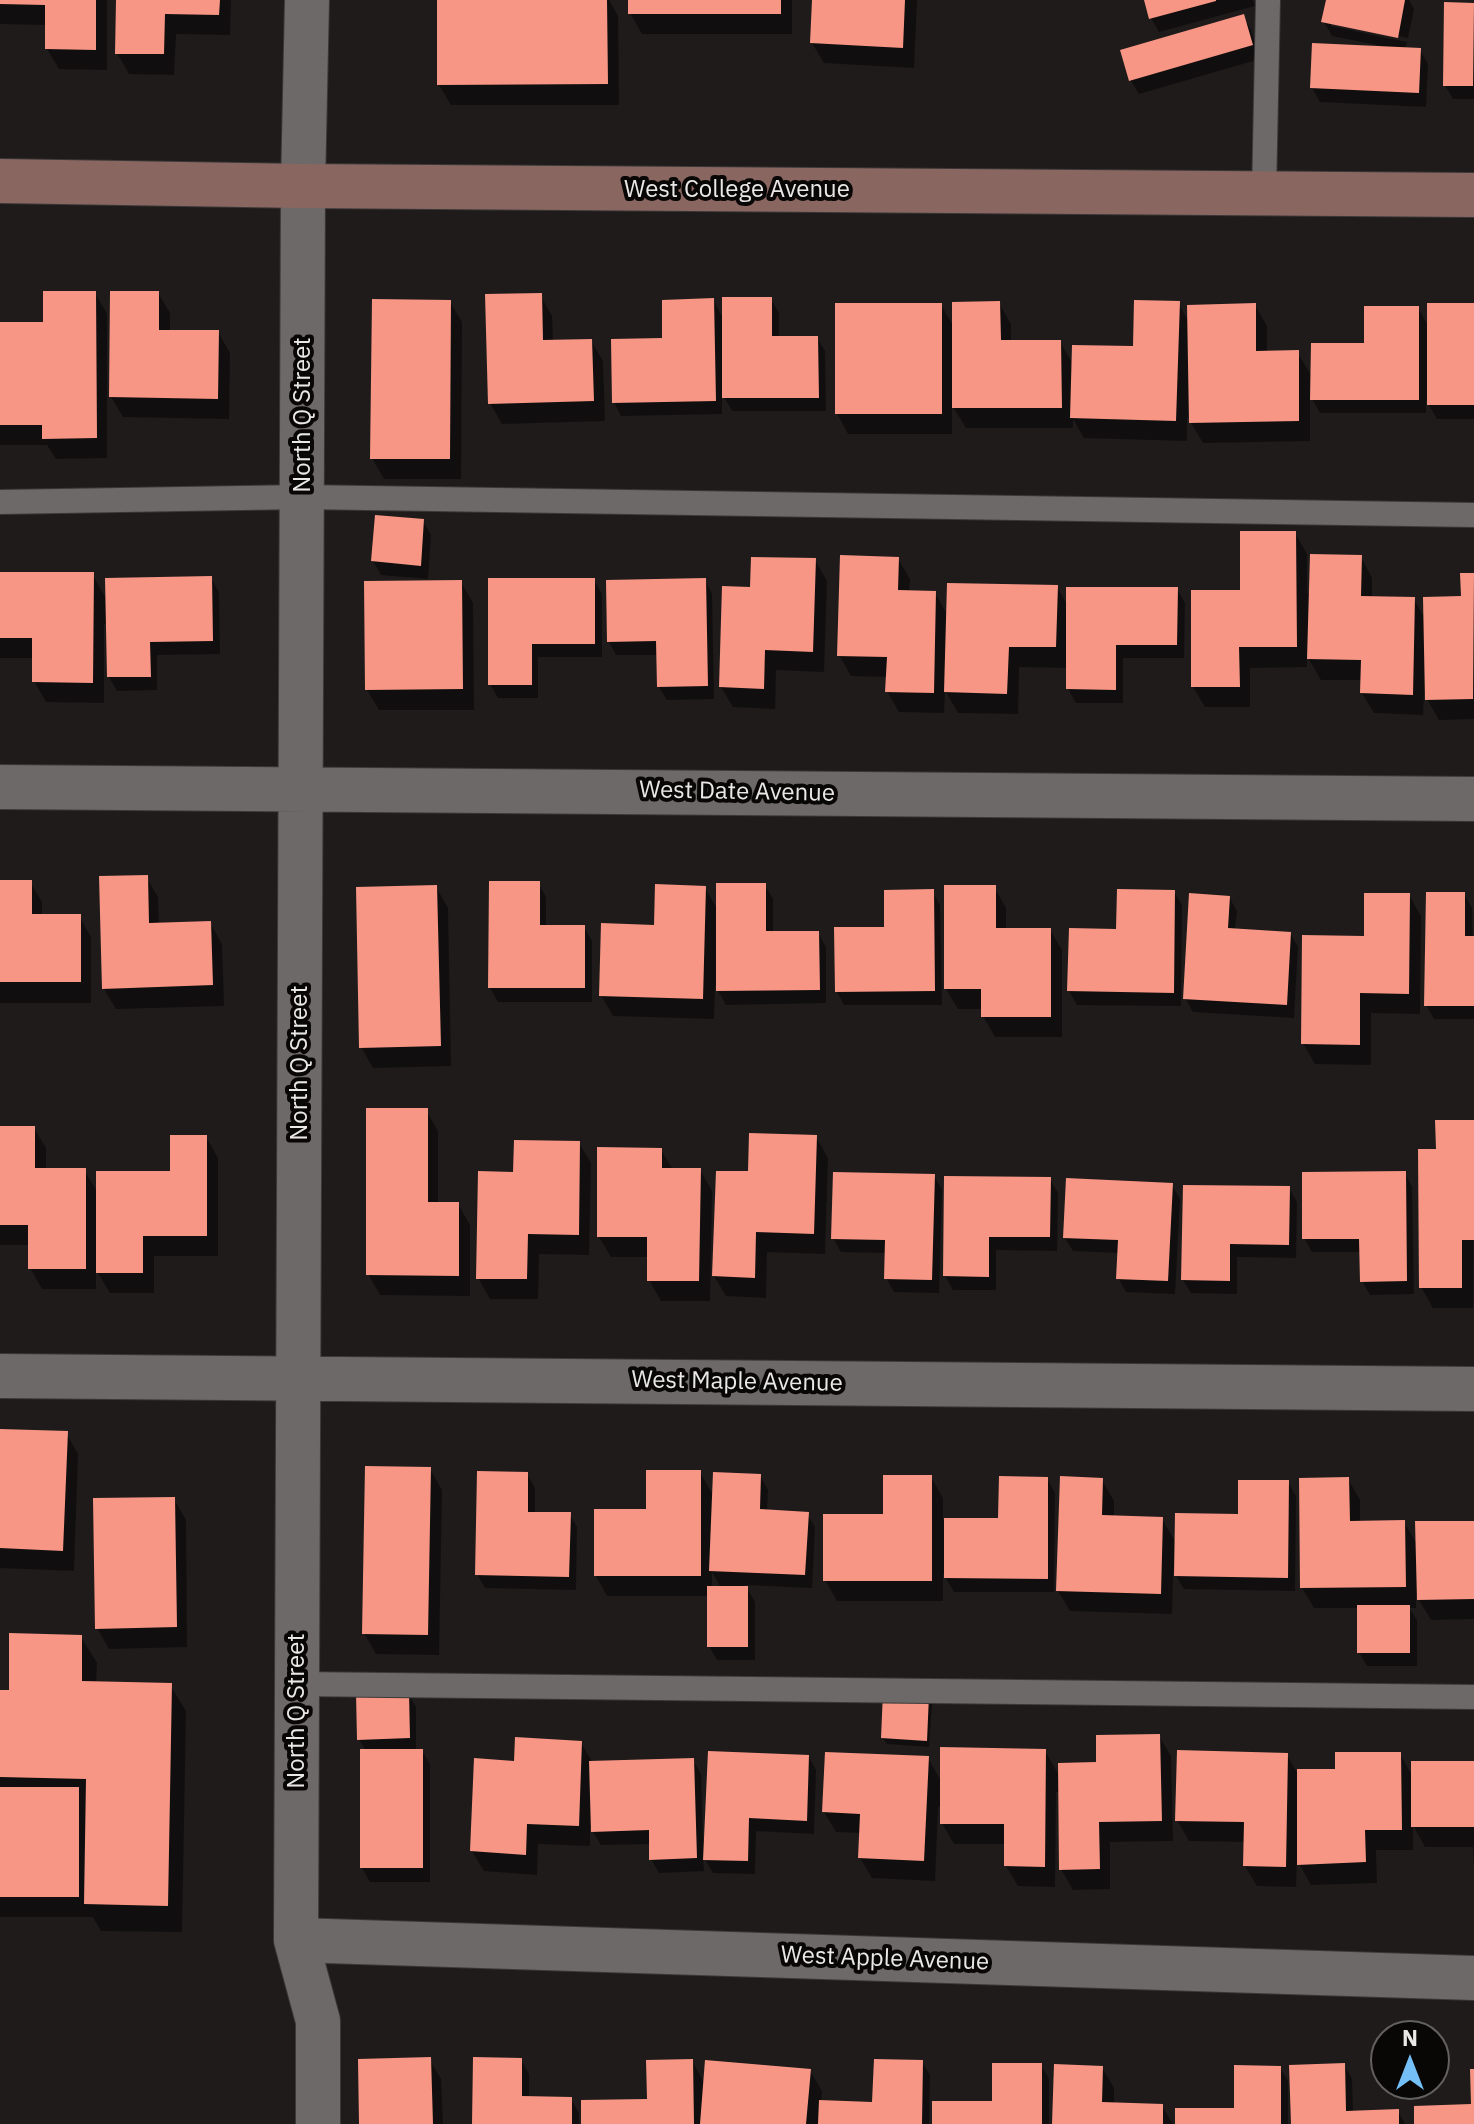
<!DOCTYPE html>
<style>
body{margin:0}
#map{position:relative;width:1474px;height:2124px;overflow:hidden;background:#1f1b1b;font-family:"IBM Plex Sans",sans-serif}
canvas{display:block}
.north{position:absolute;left:1370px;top:2020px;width:80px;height:80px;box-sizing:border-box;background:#080706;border:2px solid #626160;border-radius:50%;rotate:0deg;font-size:22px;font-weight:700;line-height:32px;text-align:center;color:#eae7e7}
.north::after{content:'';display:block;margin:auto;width:28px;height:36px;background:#74c0f6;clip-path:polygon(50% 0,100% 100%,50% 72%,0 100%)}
</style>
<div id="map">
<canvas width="1474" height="2124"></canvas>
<div class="north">N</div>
</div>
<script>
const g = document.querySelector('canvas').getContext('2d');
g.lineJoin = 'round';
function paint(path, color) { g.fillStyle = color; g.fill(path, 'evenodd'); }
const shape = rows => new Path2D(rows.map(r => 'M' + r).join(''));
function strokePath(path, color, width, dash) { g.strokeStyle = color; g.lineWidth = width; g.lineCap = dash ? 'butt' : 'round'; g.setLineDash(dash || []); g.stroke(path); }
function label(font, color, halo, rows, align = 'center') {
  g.font = font + ' "IBM Plex Sans",sans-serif'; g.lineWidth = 8; g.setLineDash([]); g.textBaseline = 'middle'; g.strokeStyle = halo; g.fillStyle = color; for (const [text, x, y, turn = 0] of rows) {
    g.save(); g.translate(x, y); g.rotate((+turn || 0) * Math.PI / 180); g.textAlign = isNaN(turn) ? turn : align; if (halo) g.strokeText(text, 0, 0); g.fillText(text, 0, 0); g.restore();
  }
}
const shadow = shape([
 [0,0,107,0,107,70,59,69,47,49,47,25,0,24],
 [118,0,231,0,230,35,176,34,174,75,129,74,117,53],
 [439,0,609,0,618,16,619,105,451,105,439,85],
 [630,0,792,0,792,34,642,34,630,13],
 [814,0,917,0,914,68,824,63,812,43],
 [1146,0,1253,0,1255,6,1159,32,1151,18],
 [1328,0,1409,0,1414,9,1408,38,1331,22,1331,26,1407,42,1405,50,1420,50,1428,64,1426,107,1320,102,1312,88,1382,49,1382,46,1332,36,1324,22],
 [1473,5,1474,99,1453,99,1445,85],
 [1243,16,1251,30,1260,59,1139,94,1131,81,1123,51],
 [95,293,107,314,107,458,56,459,47,445,0,445,0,324,45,324],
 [158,293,170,313,170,332,218,332,230,353,229,419,123,417,110,395],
 [540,295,552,316,553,342,591,341,603,361,605,421,502,424,490,403],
 [771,299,779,313,779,338,817,338,825,351,826,411,732,411,722,393,722,414,621,416,614,402,664,340,713,300,724,320],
 [450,302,462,322,461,479,384,479,372,458],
 [999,303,1011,324,1011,342,1060,342,1074,366,1135,348,1178,303,1189,322,1255,305,1267,326,1267,352,1297,352,1313,378,1366,345,1418,308,1429,327,1474,305,1474,419,1437,419,1426,400,1426,413,1320,413,1310,395,1310,441,1203,443,1187,416,1187,441,1084,438,1073,419,1073,428,966,428,952,405,952,434,848,434,837,413,941,305,954,327],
 [423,521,431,535,428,579,381,575,373,561],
 [1295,533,1307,554,1307,593,1311,593,1361,557,1372,578,1372,598,1414,599,1425,619,1463,598,1462,575,1474,575,1474,719,1439,720,1424,694,1423,715,1374,713,1362,693,1363,680,1321,680,1307,656,1307,667,1250,668,1250,707,1205,707,1193,687,1242,592],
 [898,559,910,579,909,593,935,593,948,616,1057,587,1068,606,1177,589,1185,603,1184,658,1123,658,1123,703,1076,703,1068,689,1068,668,1019,667,1018,714,958,713,945,690,944,713,899,712,887,691,888,677,851,676,839,655],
 [815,560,827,581,824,672,776,670,775,709,733,707,721,687,752,589],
 [0,574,92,574,107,600,211,578,219,592,220,654,157,655,157,690,117,691,109,677,108,624,104,624,104,703,46,702,34,681,34,658,0,658],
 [594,580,602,594,602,657,538,657,538,698,498,698,490,684],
 [705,580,712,594,714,699,667,700,659,687,658,655,616,655,609,642],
 [461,582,473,603,474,710,379,710,367,690],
 [146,877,158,897,159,924,210,923,222,944,224,1006,116,1009,104,989],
 [0,882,30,882,42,902,42,916,79,916,91,937,91,1003,0,1003],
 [538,883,546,897,546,927,584,927,592,941,592,1002,498,1002,490,988],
 [765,885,773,899,773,933,818,933,826,947,826,1003,726,1005,715,985,714,1019,613,1016,601,995,656,927,705,888,718,910],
 [436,887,448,908,451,1066,373,1068,361,1047],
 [994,887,1006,908,1006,930,1050,930,1062,950,1062,1037,995,1037,983,1016,983,1009,958,1009,946,989],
 [932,891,940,905,942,1005,844,1005,837,992,886,929],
 [1174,892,1182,905,1181,1006,1077,1005,1069,991,1118,931],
 [1464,894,1472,908,1474,1019,1434,1019,1426,1005],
 [1409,895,1421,916,1420,1014,1371,1013,1371,1065,1315,1064,1303,1043,1366,938],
 [1229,897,1237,911,1235,930,1290,933,1298,947,1294,1018,1193,1012,1185,998],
 [426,1110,438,1131,438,1204,458,1204,470,1225,470,1296,380,1295,368,1274],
 [1474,1122,1473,1308,1433,1308,1421,1287,1438,1151],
 [0,1128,34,1128,46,1148,46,1170,84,1170,98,1193,172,1173,206,1137,218,1158,218,1256,154,1256,154,1293,110,1293,96,1270,96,1289,42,1289,30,1268,30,1245,0,1245],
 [816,1137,828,1158,825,1254,767,1252,766,1298,726,1296,714,1276,750,1173],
 [579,1143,591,1163,589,1255,539,1254,538,1299,490,1299,478,1278,515,1174],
 [661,1150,673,1170,700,1170,712,1191,710,1301,661,1301,649,1280,649,1257,611,1257,599,1237],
 [1405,1173,1412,1187,1414,1294,1370,1295,1362,1281,1361,1252,1312,1252,1304,1238],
 [934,1176,942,1190,939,1293,894,1292,886,1278,886,1253,841,1252,833,1238],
 [1050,1179,1058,1193,1057,1251,996,1250,996,1290,953,1290,945,1276],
 [1172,1185,1180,1199,1175,1294,1126,1292,1118,1278,1120,1253,1073,1251,1065,1238],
 [1289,1188,1297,1202,1296,1258,1237,1257,1237,1294,1191,1293,1183,1280],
 [0,1431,66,1433,78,1454,74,1571,0,1568],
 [430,1469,442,1490,439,1655,376,1654,364,1633],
 [700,1472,714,1497,760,1476,768,1490,767,1512,807,1514,815,1527,812,1588,745,1585,755,1602,755,1660,717,1660,709,1646,709,1596,607,1596,596,1576,648,1511],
 [712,1572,721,1588,712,1588],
 [527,1474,535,1488,535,1514,569,1514,577,1527,576,1590,485,1588,477,1574],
 [931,1477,943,1498,943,1520,1000,1520,1047,1479,1055,1493,1054,1592,954,1592,943,1573,943,1601,837,1601,825,1580,885,1516],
 [1348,1479,1360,1500,1360,1523,1404,1522,1418,1546,1474,1523,1474,1619,1431,1620,1416,1595,1416,1608,1409,1608,1417,1620,1417,1666,1367,1666,1359,1652,1359,1608,1314,1608,1302,1588],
 [1102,1480,1114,1501,1114,1518,1162,1519,1176,1543,1240,1516,1288,1482,1296,1496,1295,1591,1184,1589,1173,1571,1172,1614,1070,1611,1058,1591],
 [174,1499,186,1520,187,1647,109,1649,97,1628],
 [81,1637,97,1663,96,1683,170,1685,186,1711,182,1932,101,1931,93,1917,0,1917,0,1692,11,1692],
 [408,1694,416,1707,416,1751,422,1751,430,1764,430,1882,370,1882,362,1868,366,1751,359,1739],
 [885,1694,932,1703,929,1747,887,1744,883,1738],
 [1159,1736,1171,1756,1173,1841,1110,1842,1110,1889,1073,1890,1061,1869,1060,1792,1056,1792,1055,1887,1018,1886,1006,1866,1006,1844,954,1844,942,1823,942,1807,938,1807,935,1881,872,1878,860,1858,861,1833,836,1832,824,1812,928,1758,942,1783,1045,1751,1060,1777,1098,1764],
 [581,1743,593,1763,693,1760,701,1774,703,1839,706,1839,808,1756,816,1770,814,1834,756,1831,755,1874,713,1873,703,1856,704,1871,659,1873,651,1859,651,1844,601,1845,590,1827,590,1846,538,1844,537,1875,484,1871,472,1851,516,1763],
 [1400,1754,1413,1777,1474,1763,1474,1868,1473,1847,1425,1847,1413,1825,1413,1850,1376,1850,1377,1883,1311,1885,1297,1860,1296,1887,1257,1886,1245,1866,1246,1842,1189,1841,1177,1820,1287,1755,1296,1771,1337,1771],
 [429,2059,441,2079,443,2124,361,2124],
 [521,2060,529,2074,529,2098,571,2099,579,2113,579,2124,474,2124],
 [692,2061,705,2084,810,2071,822,2091,821,2102,874,2104,922,2062,930,2075,929,2124,583,2124,649,2101],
 [1041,2065,1049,2079,1049,2124,934,2124,994,2103],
 [1344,2065,1352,2079,1353,2112,1398,2111,1405,2124,1293,2124],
 [1102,2068,1114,2088,1114,2105,1162,2106,1173,2124,1054,2124],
 [1280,2068,1288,2081,1288,2124,1177,2124,1236,2110]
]);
const building = shape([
 [0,0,96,0,96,50,45,49,45,5,0,4],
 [116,0,220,0,219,15,165,14,164,54,115,54],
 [437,0,607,0,608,84,437,85],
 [628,0,781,0,781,14,628,14],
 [812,0,905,0,903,48,810,43],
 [1144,0,1216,0,1216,1,1149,19],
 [1326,0,1405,0,1398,38,1321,22],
 [1444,2,1474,3,1473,86,1443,86],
 [1244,14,1253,45,1129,81,1120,50],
 [1312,43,1421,48,1419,93,1310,88],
 [43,291,96,291,97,438,42,439,42,425,0,425,0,322,43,322],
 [110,291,159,291,159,330,219,330,218,399,109,397],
 [542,293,543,340,592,339,594,401,488,404,485,294],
 [722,297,772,297,772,336,818,336,819,398,722,398],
 [714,298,716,401,612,403,611,339,662,338,662,300],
 [372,299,451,300,450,459,370,459],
 [1134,300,1180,301,1176,421,1070,418,1072,345,1133,346],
 [1000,301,1001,340,1061,340,1062,408,952,408,952,302],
 [835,303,942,303,942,414,835,414],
 [1256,303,1256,351,1299,350,1299,421,1189,423,1187,305],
 [1427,303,1474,303,1474,405,1427,405],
 [1364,306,1419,306,1419,400,1310,400,1311,343,1364,343],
 [375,515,424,519,421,566,371,561],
 [1240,531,1296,531,1297,647,1239,647,1240,687,1191,687,1191,590,1240,590],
 [1310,554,1362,555,1361,596,1415,597,1413,695,1360,693,1361,660,1307,659],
 [840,555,899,557,898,590,936,591,934,693,885,692,887,657,837,656],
 [751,557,816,558,813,652,765,650,764,689,719,687,722,586,750,587],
 [0,572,94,572,93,683,32,682,32,638,0,638],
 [1460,573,1474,573,1473,699,1425,700,1423,597,1461,596],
 [212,576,213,641,150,642,151,677,107,677,105,578],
 [488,578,595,578,595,644,532,644,532,685,488,685],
 [706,578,708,686,657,687,656,641,607,642,606,580],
 [462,580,463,689,365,690,364,581],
 [947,583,1058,585,1056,647,1009,647,1007,694,944,692],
 [1066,587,1178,587,1177,645,1116,645,1116,690,1066,689],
 [148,875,149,923,211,921,213,985,102,989,99,876],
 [0,880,32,880,32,914,81,914,81,982,0,982],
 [489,881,540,881,540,925,585,925,585,988,488,988],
 [716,883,766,883,766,931,819,931,820,990,716,991],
 [655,884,706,886,703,999,599,996,601,923,654,925],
 [437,885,441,1046,359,1048,356,887],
 [944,885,996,885,996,928,1051,928,1051,1017,981,1017,981,989,944,989],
 [934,889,935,991,835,992,834,927,884,927,884,890],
 [1117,889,1175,890,1174,993,1067,991,1069,928,1116,929],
 [1426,892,1465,892,1465,936,1474,936,1474,1006,1424,1006],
 [1189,893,1230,896,1228,928,1291,932,1287,1005,1183,999],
 [1364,893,1410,893,1409,994,1360,993,1360,1045,1301,1044,1302,935,1364,936],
 [366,1108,428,1108,428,1202,459,1202,459,1276,366,1275],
 [1435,1120,1474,1120,1474,1240,1462,1240,1462,1288,1419,1288,1418,1149,1436,1149],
 [0,1126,35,1126,35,1168,86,1168,86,1269,28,1269,28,1225,0,1225],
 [749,1133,817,1135,814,1234,756,1232,755,1278,712,1276,716,1171,748,1171],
 [170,1135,207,1135,207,1236,143,1236,143,1273,96,1273,96,1171,170,1171],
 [514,1140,580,1141,579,1235,528,1234,527,1279,476,1279,478,1171,513,1172],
 [597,1147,662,1148,662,1168,701,1168,699,1281,647,1281,647,1237,597,1237],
 [1406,1171,1407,1281,1360,1282,1359,1239,1302,1239,1302,1172],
 [833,1172,935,1174,932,1280,884,1279,885,1240,831,1239],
 [944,1176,1051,1177,1050,1237,989,1237,989,1277,943,1276],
 [1066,1178,1173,1183,1168,1281,1116,1279,1118,1240,1063,1238],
 [1183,1185,1290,1186,1289,1245,1230,1244,1230,1281,1181,1280],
 [0,1429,68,1431,63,1551,0,1548],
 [365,1466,431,1467,428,1635,362,1634],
 [646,1470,701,1470,701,1576,594,1576,594,1509,646,1509],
 [477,1471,528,1472,528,1512,571,1512,569,1577,475,1575],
 [713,1472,761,1474,760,1509,809,1512,805,1575,709,1571],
 [883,1475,932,1475,932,1581,823,1581,823,1514,883,1514],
 [999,1476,1048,1477,1048,1579,944,1578,944,1518,998,1518],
 [1060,1476,1103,1478,1102,1515,1163,1517,1161,1594,1056,1591],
 [1349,1477,1350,1521,1405,1520,1406,1587,1300,1588,1299,1478],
 [1238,1480,1289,1480,1288,1578,1174,1576,1175,1513,1238,1514],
 [175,1497,177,1627,95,1629,93,1498],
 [1415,1521,1474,1521,1474,1599,1417,1600],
 [707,1586,748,1586,748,1647,707,1647],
 [1357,1605,1410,1605,1410,1653,1357,1653],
 [9,1633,82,1635,82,1681,172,1683,168,1906,84,1904,86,1779,0,1777,0,1690,9,1690],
 [356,1692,409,1692,410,1738,357,1740],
 [883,1692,929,1695,927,1741,881,1738],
 [1160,1734,1162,1821,1099,1822,1100,1869,1059,1870,1058,1763,1096,1762,1096,1735],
 [515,1737,582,1741,579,1826,527,1824,526,1855,470,1851,474,1758,514,1761],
 [940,1747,1046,1749,1045,1867,1004,1866,1004,1824,940,1824],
 [360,1749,423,1749,423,1868,360,1868],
 [1177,1750,1288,1753,1286,1867,1243,1866,1244,1822,1175,1821],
 [708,1751,809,1755,807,1821,749,1818,748,1861,703,1860],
 [825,1752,929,1756,924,1861,858,1858,860,1814,822,1812],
 [1335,1752,1401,1752,1402,1830,1365,1830,1366,1862,1297,1865,1297,1769,1335,1769],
 [694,1758,697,1858,649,1860,649,1830,591,1832,589,1761],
 [1411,1761,1474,1761,1474,1827,1411,1827],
 [0,1787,79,1787,79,1897,0,1897],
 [431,2057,433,2124,359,2124,358,2059],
 [473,2057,522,2058,522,2096,572,2097,572,2124,472,2124],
 [693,2059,694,2124,581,2124,581,2100,647,2099,646,2060],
 [874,2059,923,2060,922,2124,818,2124,819,2100,872,2102],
 [705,2060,811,2069,806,2124,700,2124],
 [992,2063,1042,2063,1042,2124,932,2124,932,2101,992,2101],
 [1345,2063,1346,2111,1399,2109,1399,2124,1291,2124,1289,2065],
 [1054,2064,1103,2066,1102,2102,1163,2104,1163,2124,1052,2124],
 [1234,2065,1281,2066,1281,2124,1175,2124,1175,2108,1234,2108],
 [1470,2069,1474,2069,1474,2124,1414,2124,1414,2106,1471,2104]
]);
const lane = shape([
 [1264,194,1268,0],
 [0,502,302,497,1474,515],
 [297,1684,1474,1697]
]);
const street = shape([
 [307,0,303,186,296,1940,318,2021,318,2124],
 [0,787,1474,799],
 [0,1376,1474,1389],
 [296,1940,1474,1978]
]);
const secondary = shape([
 [0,181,303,186,1474,195]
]);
const streetNames = [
 ["West College Avenue",737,190],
 ["North Q Street",303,415,-90],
 ["West Date Avenue",737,792,1],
 ["North Q Street",300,1063,-90],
 ["West Maple Avenue",737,1382,1],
 ["North Q Street",297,1711,-90],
 ["West Apple Avenue",885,1959,2]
];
paint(shadow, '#0007');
paint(building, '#f89685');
strokePath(lane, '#3a3838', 26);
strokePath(street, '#3a3838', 46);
strokePath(secondary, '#3a3838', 46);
strokePath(lane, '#6d6969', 24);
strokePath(street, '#6d6969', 44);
strokePath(secondary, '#8a6661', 44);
label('24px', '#eae7e7', '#080706', streetNames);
</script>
